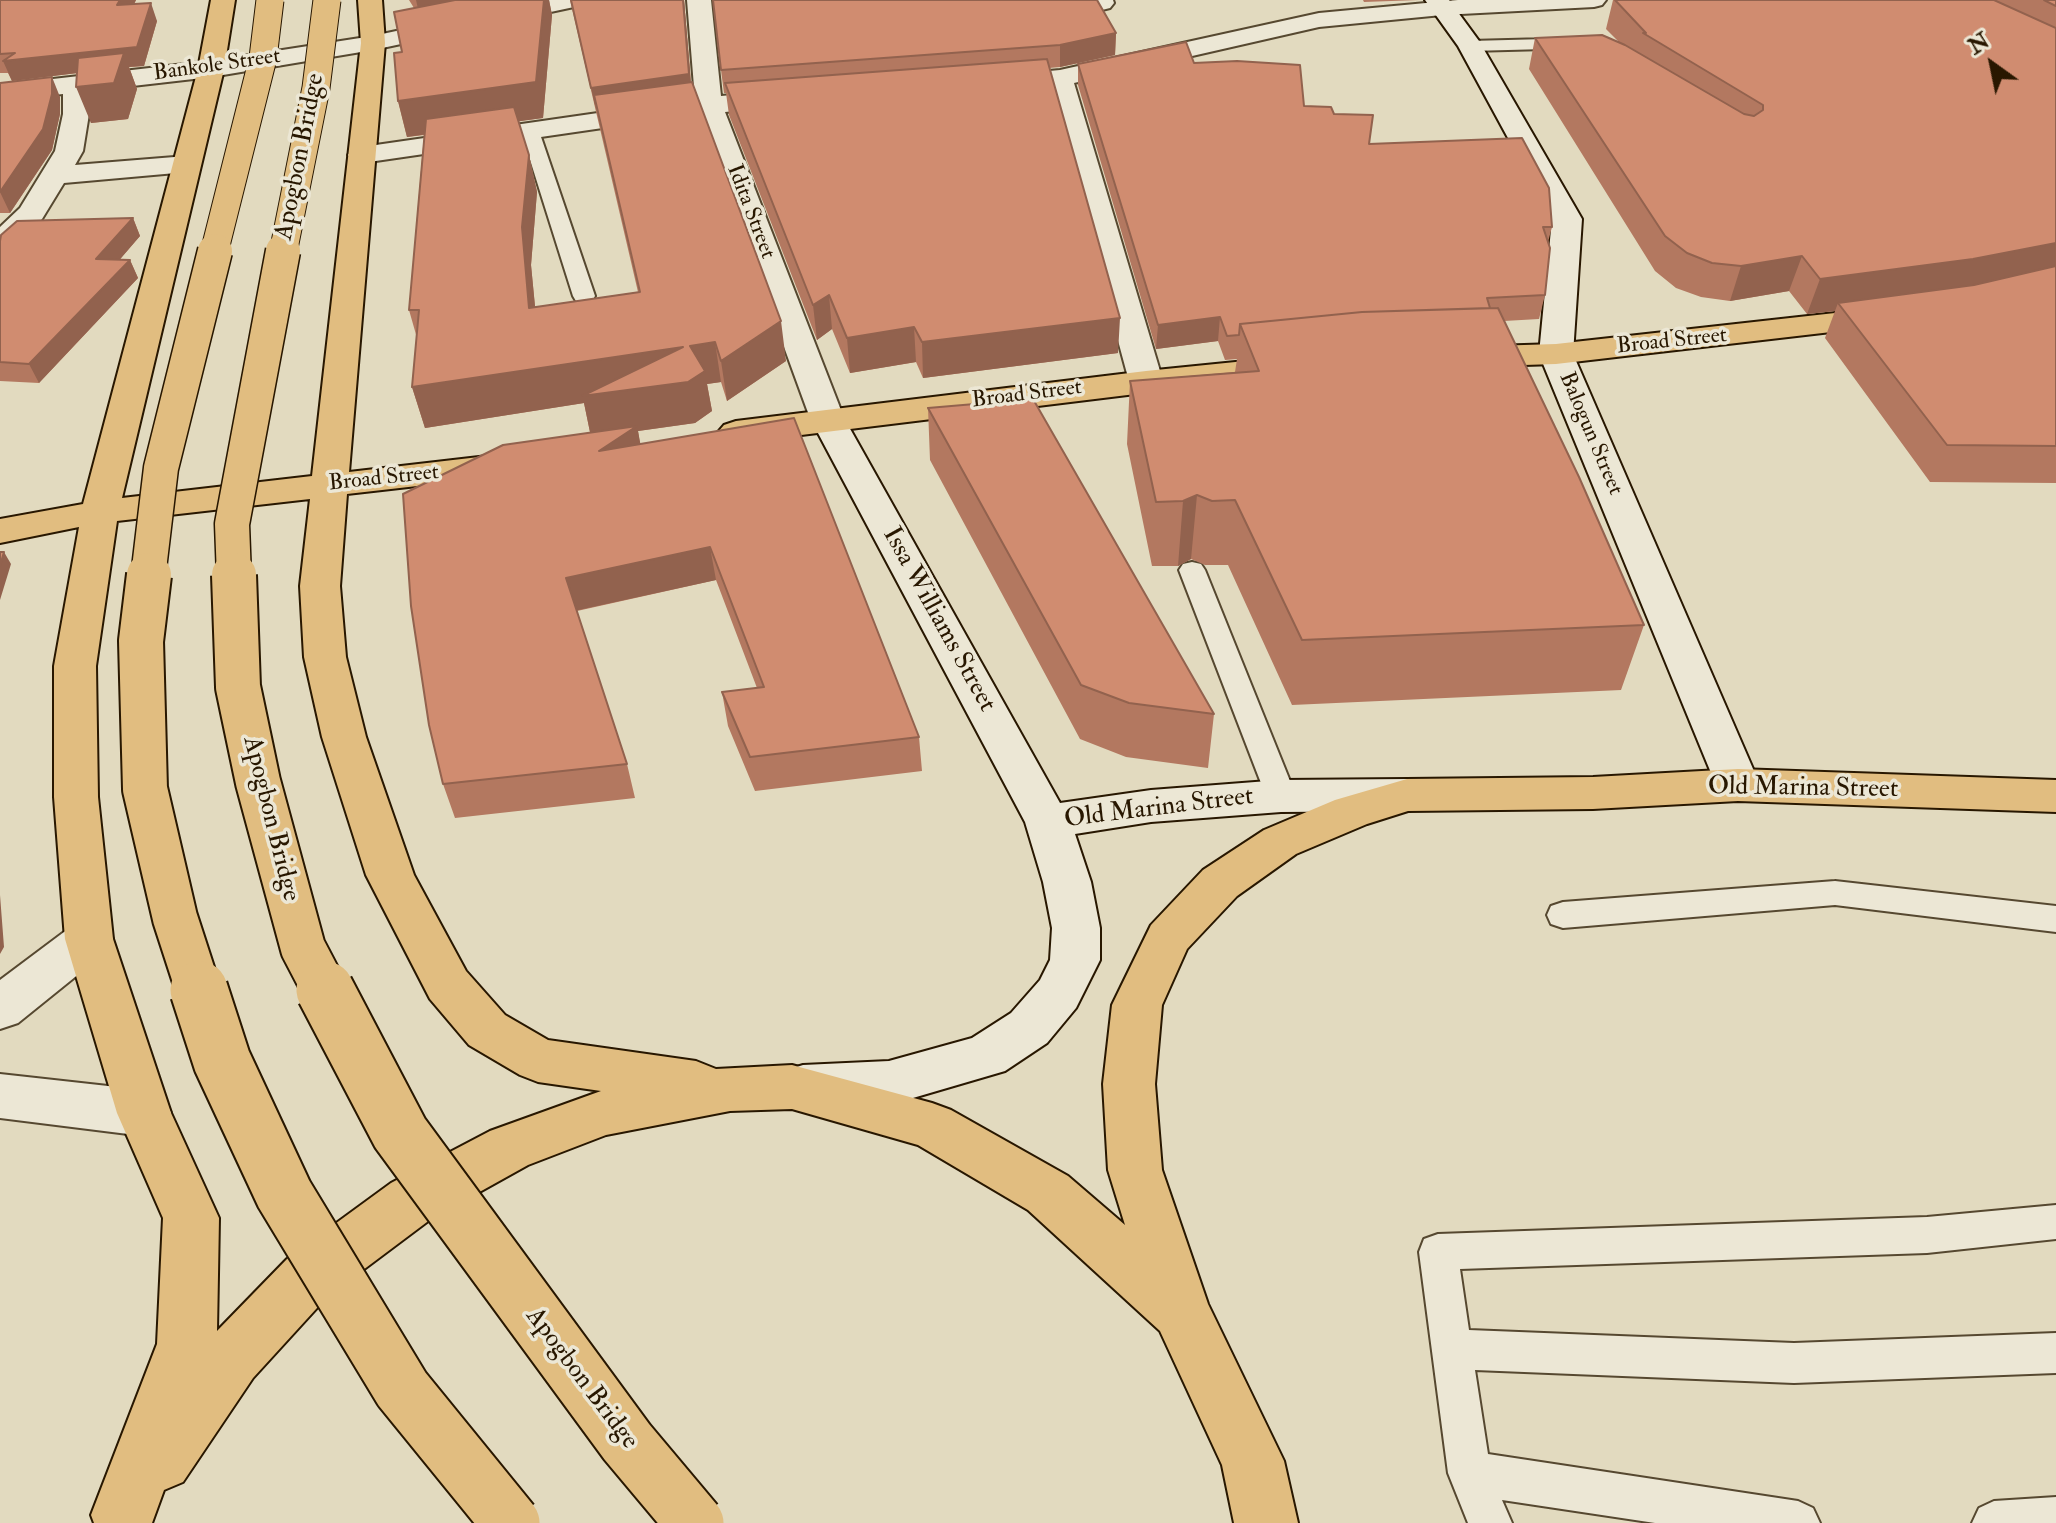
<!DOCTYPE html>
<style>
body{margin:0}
#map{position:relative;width:2056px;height:1523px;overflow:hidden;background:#e2dabf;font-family:"IM FELL Double Pica",serif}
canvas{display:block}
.north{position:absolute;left:1952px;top:24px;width:80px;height:80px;-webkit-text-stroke:6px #ece7d5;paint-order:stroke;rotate:327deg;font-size:22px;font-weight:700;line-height:32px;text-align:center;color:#281700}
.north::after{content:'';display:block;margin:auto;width:28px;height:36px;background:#281700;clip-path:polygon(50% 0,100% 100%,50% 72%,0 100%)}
</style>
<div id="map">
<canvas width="2056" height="1523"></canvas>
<div class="north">N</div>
</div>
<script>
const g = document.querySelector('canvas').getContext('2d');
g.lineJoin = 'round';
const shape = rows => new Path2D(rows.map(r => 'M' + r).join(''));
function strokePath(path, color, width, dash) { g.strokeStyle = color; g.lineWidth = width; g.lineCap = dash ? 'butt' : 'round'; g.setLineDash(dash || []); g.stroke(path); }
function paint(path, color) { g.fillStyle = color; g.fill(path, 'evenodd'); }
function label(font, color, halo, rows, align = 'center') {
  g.font = font + ' "IM FELL Double Pica",serif'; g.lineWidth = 7; g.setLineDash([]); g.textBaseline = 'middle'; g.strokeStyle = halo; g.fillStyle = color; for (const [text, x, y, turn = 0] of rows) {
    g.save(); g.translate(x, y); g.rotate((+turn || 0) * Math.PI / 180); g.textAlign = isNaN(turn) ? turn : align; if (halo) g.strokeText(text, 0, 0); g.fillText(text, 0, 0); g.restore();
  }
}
const lane = shape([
 [1546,39,1572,42,1581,47,1572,52,1546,49,1470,51,1461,46,1470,41,1546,39],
 [530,125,539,131,595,296,592,301,576,301,573,296,521,131,530,125],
 [1192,562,1201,564,1205,570,1296,796,1292,804,1281,807,1270,804,1266,796,1179,570,1183,564,1192,562],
 [1835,881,2056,906,2056,932,1835,905,1563,928,1551,924,1547,915,1551,906,1563,902,1835,881],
 [2056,1205,2056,1239,1927,1253,1460,1269,1469,1330,1794,1343,2056,1333,2056,1373,1794,1383,1475,1370,1488,1454,1798,1501,1813,1508,1820,1523,1655,1523,1502,1500,1512,1523,1468,1523,1448,1473,1419,1252,1424,1239,1438,1234,1927,1217,2056,1205],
 [2056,1497,2056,1523,1972,1523,1979,1508,1994,1501,2056,1497]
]);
const street = shape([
 [540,0,586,0,582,5,574,7,373,50,211,77,89,91,89,114,83,151,75,165,187,156,197,158,201,164,197,170,187,172,64,183,42,219,11,250,0,253,0,227,20,208,55,151,63,114,63,94,0,101,0,85,211,61,373,36,540,0],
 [687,0,711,0,721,96,788,90,797,92,801,98,797,104,788,106,725,112,844,418,839,425,827,428,815,425,810,418,699,114,362,163,352,161,348,155,352,149,362,147,695,99,687,0],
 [1089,0,1113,0,1114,3,1110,8,1102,10,1094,8,1089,0],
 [1458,0,1606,0,1602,5,1594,7,1442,15,1319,27,1074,83,1163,381,1158,388,1146,391,1134,388,1129,381,1049,86,992,90,983,87,979,82,983,77,1060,70,1319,13,1458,0],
 [89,920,106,926,113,939,106,952,18,1023,0,1029,0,980,72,926,89,920],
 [0,1074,144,1090,163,1097,171,1113,163,1129,144,1136,0,1118,0,1074]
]);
const secondary = shape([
 [1425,0,1449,0,1479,41,1582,219,1573,354,1760,785,1754,796,1738,801,1722,796,1716,785,1539,354,1552,219,1458,46,1425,0],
 [827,408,839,411,844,418,1060,803,1151,790,1281,780,1407,779,1423,784,1429,795,1423,806,1407,811,1281,812,1151,822,1075,834,1091,882,1100,928,1100,960,1076,1008,1047,1043,1005,1071,889,1105,803,1109,784,1103,777,1087,784,1071,803,1065,889,1061,972,1038,1011,1013,1040,980,1050,960,1052,928,1043,882,1025,822,810,418,815,411,827,408]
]);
const primary = shape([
 [211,0,235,0,224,69,122,498,312,476,361,43,358,0,382,0,385,43,349,472,505,454,518,457,523,465,518,473,505,476,347,494,340,586,346,657,366,737,414,875,466,971,505,1015,548,1040,696,1061,716,1069,792,1065,932,1103,951,1110,1068,1176,1125,1225,1108,1170,1103,1084,1112,1005,1151,925,1203,870,1264,830,1335,800,1407,779,1593,777,1738,769,2056,780,2056,812,1738,801,1593,809,1408,811,1367,824,1296,854,1237,896,1187,949,1162,1005,1155,1084,1162,1170,1208,1304,1284,1461,1298,1523,1234,1523,1222,1465,1160,1331,1028,1210,918,1145,792,1109,730,1111,606,1135,528,1165,431,1219,327,1297,253,1378,183,1482,164,1490,152,1523,94,1523,91,1515,157,1344,163,1218,117,1113,65,939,54,797,54,666,79,527,0,543,0,519,83,504,198,69,211,0],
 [310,499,300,586,304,657,322,737,366,875,430,999,469,1045,520,1075,538,1082,601,1091,490,1131,391,1183,287,1259,217,1331,219,1218,171,1113,113,939,98,797,96,666,117,521,310,499],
 [1889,307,1900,310,1905,317,1900,324,1556,364,1460,367,1448,364,1443,357,1448,350,1460,347,1556,344,1889,307],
 [1295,356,1307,359,1312,366,1307,373,736,443,724,439,718,432,724,425,736,421,1146,371,1295,356]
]);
const highwayBridgeFar3 = shape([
 [214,253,263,58,270,0],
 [283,253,316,88,327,0]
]);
const highwayBridgeFar2 = shape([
 [148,577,161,468,215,251],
 [234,577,232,524,283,251]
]);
const highwayBridgeFar1 = shape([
 [149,575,141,641,145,789,175,918,199,992],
 [234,575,238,687,258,782,303,948,326,992]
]);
const highwayBridge = shape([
 [199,990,222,1061,284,1194,402,1389,511,1523],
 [325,990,400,1133,627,1442,695,1523]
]);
const wall = shape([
 [0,0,136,0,134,4,157,21,144,66,129,67,137,89,128,119,91,123,77,73,12,81,8,73,0,73],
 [409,0,549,0,552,15,543,118,518,121,529,155,537,192,531,265,535,307,638,292,570,0,684,0,691,82,786,361,727,401,721,382,707,384,712,411,695,423,638,431,640,444,919,737,922,771,755,791,728,726,722,692,757,688,716,580,577,611,627,764,635,798,455,818,443,784,590,432,584,403,425,428,412,387,417,338,409,310,424,135,407,137,398,101,402,52,414,8],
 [1363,0,1419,0,1364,2],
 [1613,0,2056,0,2056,483,1930,482,1825,338,1835,311,1807,314,1789,291,1730,301,1701,297,1676,288,1655,271,1529,69,1535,38,1618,41,1606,29],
 [1116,33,1115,55,1060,67,1049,68,1118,353,923,378,916,362,850,373,832,329,817,340,729,115,726,93,724,93,721,70],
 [1194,63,1304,106,1334,114,1369,144,1552,227,1548,242,1545,295,1539,319,1504,321,1644,625,1621,690,1292,705,1228,565,1205,565,1191,559,1178,566,1152,566,1127,444,1130,381,1235,372,1237,359,1225,360,1218,341,1156,349,1078,85,1078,64],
 [0,83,60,97,60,114,52,150,10,213,0,213],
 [133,218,140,236,120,259,130,260,138,278,39,383,0,381,0,241],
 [928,408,1214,714,1208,768,1126,757,1080,739,930,460]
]);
const shadedWall = shape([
 [120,0,136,0,124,24,117,5],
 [416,0,526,0,421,22],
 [544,0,549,0,552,15,543,118,407,137,398,101],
 [683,0,684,0,692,96,594,95,596,110,591,88],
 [151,3,157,21,144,66,129,67,137,89,128,119,91,123,76,87,119,68,12,81,3,61],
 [1116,33,1115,55,1060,67,1060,45],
 [52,77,60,97,60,114,52,150,10,213,0,192],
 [529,155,537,192,531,265,539,347,529,308,522,227],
 [133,218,140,236,104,278,96,259],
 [2056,243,2056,274,1838,303,1835,311,1807,314,1820,279],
 [1802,256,1789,291,1730,301,1741,266],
 [130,260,138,278,39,383,29,364],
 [829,295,832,329,817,340,813,305],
 [1220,317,1218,341,1156,349,1158,325],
 [1120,318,1118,353,923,378,922,342],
 [781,321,786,361,727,401,721,361],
 [914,327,916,362,850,373,847,338],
 [715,342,721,382,707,384,712,411,695,423,638,431,643,458,606,484,591,437,584,403,425,428,412,387],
 [1197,495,1191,559,1178,566,1183,501],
 [710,547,716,580,574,611,566,578],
 [4,552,11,564,0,600,0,566],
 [0,895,4,947,0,954]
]);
const building = shape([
 [0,0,120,0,117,5,151,3,137,47,3,61,15,53,0,54,0,0],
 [455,0,544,0,536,82,398,101,394,53,402,52,394,12,455,0],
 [571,0,683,0,689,74,591,88,571,0],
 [713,0,1097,0,1116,33,1060,45,721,70,713,0],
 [1615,0,1994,0,2056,28,2056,243,1973,259,1820,279,1802,256,1741,266,1712,263,1687,253,1665,236,1535,38,1602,35,1625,45,1744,114,1754,116,1763,110,1763,105,1643,33,1646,33,1615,0],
 [2044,0,2056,0,2056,6,2044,0],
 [1186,42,1194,63,1237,61,1300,65,1304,106,1331,107,1334,114,1373,115,1369,144,1522,138,1549,188,1552,227,1543,227,1550,248,1545,295,1487,298,1490,308,1362,312,1240,324,1239,335,1227,336,1220,317,1158,325,1078,64,1186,42],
 [124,53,114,83,76,87,78,58,124,53],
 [1047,59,1120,318,922,342,914,327,847,338,829,295,813,305,725,83,1047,59],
 [52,77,52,94,43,129,0,192,0,83,52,77],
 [692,82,781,321,721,361,715,342,690,346,705,371,688,382,582,396,683,347,412,387,419,310,409,310,426,119,514,107,529,155,522,227,529,308,640,292,594,95,692,82],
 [133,218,96,259,130,260,29,364,0,362,0,241,1,235,17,221,133,218],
 [2056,266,2056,446,1947,445,1838,303,1974,285,2056,266],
 [1498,308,1579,477,1644,625,1302,640,1235,500,1212,501,1197,495,1183,501,1156,502,1130,381,1259,371,1240,324,1362,312,1498,308],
 [1033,399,1214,714,1129,703,1081,685,928,408,1033,399],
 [794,418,919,737,750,757,722,692,764,687,710,547,566,578,627,764,443,784,429,725,411,606,403,494,503,445,637,426,599,451,794,418],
 [0,552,4,552,0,566,0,552]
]);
const farStreetnames = [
 ["Bankole Street",217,66,-8],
 ["Idita Street",750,212,69],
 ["Broad Street",1672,342,-6],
 ["Broad Street",1027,395,-7],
 ["Balogun Street",1590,434,67],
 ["Broad Street",384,479,-6]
];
const streetNames = [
 ["Apogbon Bridge",301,157,-79],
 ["Issa Williams Street",938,620,61],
 ["Old Marina Street",1803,789,1],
 ["Old Marina Street",1159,809,-7],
 ["Apogbon Bridge",270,819,76],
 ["Apogbon Bridge",581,1379,53]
];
strokePath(lane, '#564830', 4);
strokePath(street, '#564830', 4);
strokePath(secondary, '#281700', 4);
strokePath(primary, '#281700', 4);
paint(lane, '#ece7d5');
paint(street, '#ece7d5');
paint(secondary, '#ece7d5');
paint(primary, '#e1bd80');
strokePath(highwayBridgeFar3, '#281700', 29, []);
strokePath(highwayBridgeFar2, '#281700', 37, []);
strokePath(highwayBridgeFar1, '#281700', 48, []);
strokePath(highwayBridge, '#281700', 61, []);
strokePath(highwayBridgeFar3, '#e1bd80', 27);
strokePath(highwayBridgeFar2, '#e1bd80', 34);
strokePath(highwayBridgeFar1, '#e1bd80', 44);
strokePath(highwayBridge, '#e1bd80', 57);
paint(wall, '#b37860');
paint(shadedWall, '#92624e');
paint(building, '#d08c70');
strokePath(building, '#92624e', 2);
label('22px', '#281700', '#ece7d5', farStreetnames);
label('26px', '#281700', '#ece7d5', streetNames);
</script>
